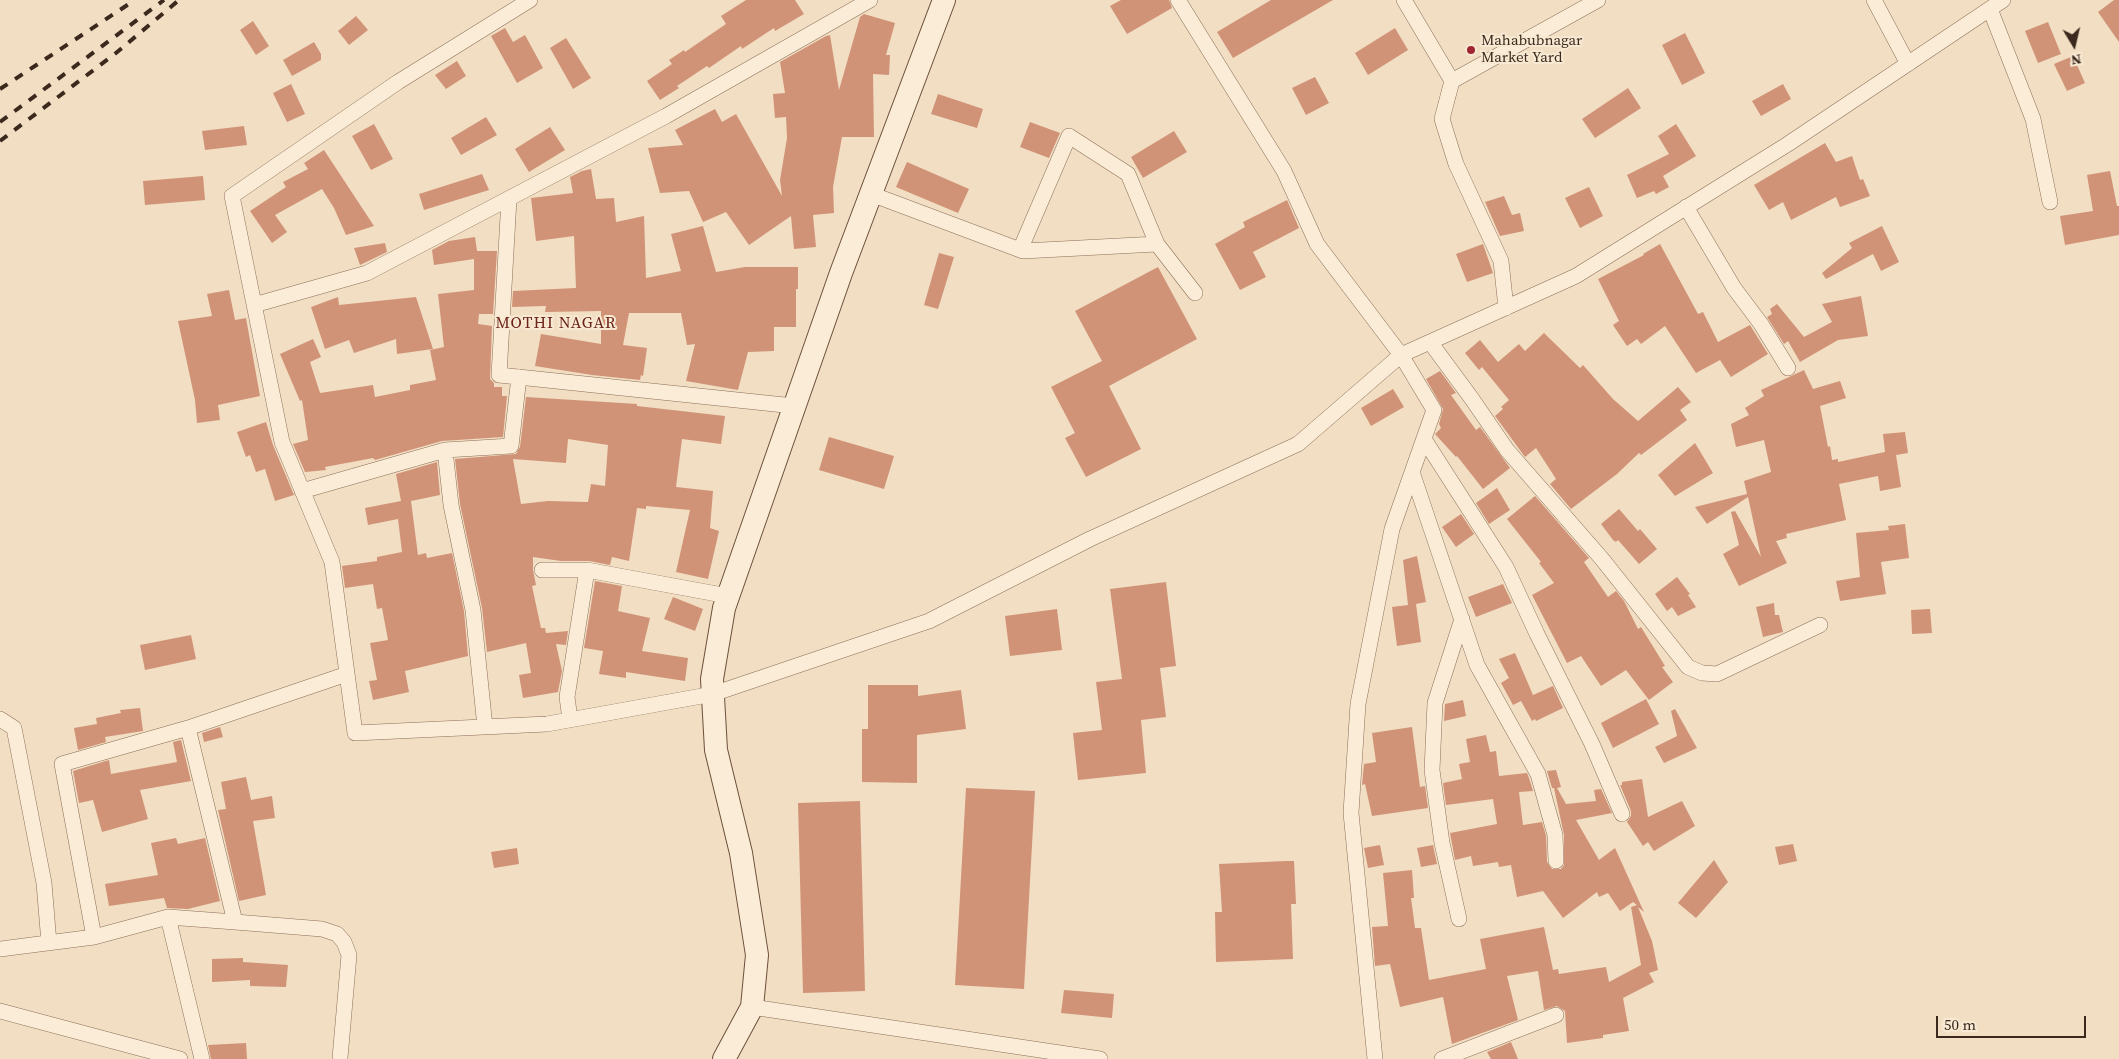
<!DOCTYPE html>
<style>
body{margin:0}
#map{position:relative;width:2119px;height:1059px;overflow:hidden;background:#f1dec3;font-family:"Source Serif 4",serif}
canvas{display:block}
.north{position:absolute;left:2049px;top:20px;width:50px;height:50px;-webkit-text-stroke:4px #f8e9d3;paint-order:stroke;rotate:171deg;font-size:14px;font-weight:700;line-height:20px;text-align:center;color:#3b291d}
.north::after{content:'';display:block;margin:auto;width:18px;height:22px;background:#3b291d;clip-path:polygon(50% 0,100% 100%,50% 72%,0 100%)}
.scale{position:absolute;left:1936px;top:1016px;width:150px;height:22px;box-sizing:border-box;border:2px solid #3b291d;border-top:0;padding-left:6px;font-size:15px;line-height:18px;white-space:nowrap;color:#3b291d;-webkit-text-stroke:4px #f8e9d3;paint-order:stroke}
</style>
<div id="map">
<canvas width="2119" height="1059"></canvas>
<div class="north">N</div>
<div class="scale">50 m</div>
</div>
<script>
const g = document.querySelector('canvas').getContext('2d');
g.lineJoin = 'round';
function paint(path, color) { g.fillStyle = color; g.fill(path, 'evenodd'); }
const shape = rows => new Path2D(rows.map(r => 'M' + r).join(''));
function strokePath(path, color, width, dash) { g.strokeStyle = color; g.lineWidth = width; g.lineCap = dash ? 'butt' : 'round'; g.setLineDash(dash || []); g.stroke(path); }
function label(font, color, halo, rows, align = 'center') {
  g.font = font + ' "Source Serif 4",serif'; g.lineWidth = 4; g.setLineDash([]); g.textBaseline = 'middle'; g.strokeStyle = halo; g.fillStyle = color; for (const [text, x, y, turn = 0] of rows) {
    g.save(); g.translate(x, y); g.rotate((+turn || 0) * Math.PI / 180); g.textAlign = isNaN(turn) ? turn : align; if (halo) g.strokeText(text, 0, 0); g.fillText(text, 0, 0); g.restore();
  }
}
const building = shape([
 [746,0,795,0,804,14,775,31,774,28,742,49,741,46,709,68,707,66,677,86,679,88,660,100,647,81,672,64,669,60,684,50,685,52,726,24,721,16],
 [1121,0,1169,0,1172,8,1127,34,1110,6],
 [1271,0,1333,0,1233,58,1217,32],
 [2114,0,2119,0,2119,42,2098,12],
 [864,14,895,23,886,55,890,55,889,75,873,74,874,137,842,137,833,187,834,213,813,215,816,247,794,249,791,216,749,245,726,212,703,222,689,191,660,193,648,148,683,145,675,130,715,109,722,122,736,114,782,196,780,180,787,138,786,117,775,118,773,94,785,93,780,62,826,36,830,35,839,90,860,17],
 [356,16,368,30,349,45,338,31],
 [253,21,269,46,256,55,240,30],
 [2048,22,2061,54,2038,63,2025,31],
 [505,28,513,42,525,35,543,68,517,83,491,36],
 [1395,28,1408,50,1368,75,1355,53],
 [1685,33,1705,73,1682,85,1662,45],
 [566,38,591,78,573,89,550,48],
 [314,42,321,54,321,60,292,76,283,60],
 [2073,56,2085,83,2067,91,2054,64],
 [457,61,466,76,446,89,435,75],
 [1315,77,1329,103,1306,115,1292,88],
 [291,84,305,114,287,122,273,93],
 [1783,84,1791,99,1761,116,1752,101],
 [1628,88,1641,108,1595,138,1582,119],
 [938,94,983,109,977,128,931,114],
 [486,117,497,135,461,155,451,138],
 [1030,122,1060,133,1049,158,1020,147],
 [374,124,393,159,371,170,352,136],
 [1676,124,1696,156,1663,176,1669,187,1656,194,1654,191,1637,198,1627,175,1669,154,1658,136],
 [244,126,247,145,205,150,202,131],
 [550,127,565,150,529,172,515,149],
 [1174,131,1187,152,1143,178,1131,157],
 [1825,143,1836,162,1852,156,1860,180,1863,179,1870,196,1840,207,1836,197,1791,220,1783,202,1769,210,1754,185],
 [324,150,374,226,346,235,334,208,322,189,275,215,287,232,272,243,250,211,286,187,283,182,308,169,304,163],
 [907,162,969,189,958,213,896,187],
 [591,169,596,199,614,198,616,222,644,216,646,278,681,271,671,234,703,226,716,272,745,267,798,267,798,289,796,289,796,327,774,327,774,351,748,352,738,390,686,381,695,344,687,345,681,313,629,313,623,345,647,348,643,376,641,375,640,380,592,375,535,366,541,334,601,344,601,311,545,312,546,306,512,307,513,291,576,288,574,236,536,241,531,198,573,193,570,177,582,171],
 [2110,171,2117,206,2119,206,2119,235,2065,245,2060,216,2093,211,2087,175],
 [482,174,489,190,424,210,419,194],
 [203,176,205,200,145,205,143,181],
 [1589,187,1603,216,1580,228,1565,198],
 [1504,196,1512,215,1520,213,1524,231,1500,236,1485,202],
 [1287,200,1299,228,1253,252,1266,277,1240,290,1215,244,1245,227,1243,222],
 [1882,226,1899,262,1881,271,1873,254,1826,279,1822,273,1852,248,1849,243],
 [475,237,477,251,497,251,493,314,479,314,478,324,492,326,490,379,494,383,494,387,502,387,502,396,507,396,503,437,442,441,375,460,373,458,325,467,326,470,305,472,293,444,308,440,302,400,300,401,280,354,313,339,321,357,310,362,320,393,373,385,375,397,410,390,410,385,436,380,430,350,444,347,438,294,474,290,474,259,434,265,432,250,449,241],
 [385,243,387,252,360,265,354,248],
 [1483,244,1493,273,1467,282,1456,254],
 [1660,244,1698,314,1703,312,1718,342,1750,325,1768,354,1731,377,1720,360,1696,373,1665,326,1641,344,1637,339,1627,346,1613,325,1619,321,1598,279,1644,255,1643,254],
 [939,253,954,257,938,309,924,305],
 [1158,267,1197,339,1109,386,1141,449,1086,477,1065,438,1075,433,1051,387,1102,361,1075,311],
 [229,290,235,320,246,318,260,396,218,405,220,420,197,423,195,400,178,321,212,316,207,294],
 [1861,296,1868,336,1838,340,1800,362,1788,341,1784,344,1767,317,1772,314,1770,309,1777,304,1804,337,1832,322,1822,304],
 [338,297,339,305,416,297,433,349,397,354,396,339,354,353,349,340,325,349,311,307],
 [1544,333,1580,368,1583,365,1613,399,1638,421,1678,387,1691,402,1680,410,1687,420,1641,455,1639,453,1617,474,1571,509,1550,484,1556,479,1536,448,1525,457,1495,416,1503,409,1501,407,1509,400,1482,367,1479,370,1465,353,1480,340,1498,362,1519,344,1525,351],
 [1804,370,1813,389,1840,381,1846,398,1820,406,1828,447,1830,446,1832,460,1838,459,1838,462,1885,452,1883,434,1905,432,1908,453,1896,455,1901,487,1880,491,1878,476,1839,484,1846,520,1786,534,1787,538,1776,541,1787,563,1739,586,1723,554,1739,545,1731,512,1735,511,1761,557,1748,497,1707,524,1695,507,1747,494,1744,481,1771,472,1764,440,1736,447,1731,424,1749,415,1745,408,1764,396,1761,390],
 [1440,371,1456,393,1451,395,1476,430,1480,427,1510,468,1483,489,1457,456,1456,457,1435,434,1441,428,1439,424,1443,409,1426,379],
 [1393,389,1404,407,1371,426,1361,408],
 [526,397,637,404,637,406,725,416,721,444,682,439,676,487,713,491,710,528,719,531,708,579,676,572,690,510,646,506,646,509,637,508,629,561,612,557,610,565,589,561,561,561,533,557,533,570,536,585,532,586,541,628,545,628,546,633,568,631,566,645,556,644,562,671,558,692,523,698,519,675,531,673,526,643,487,652,482,608,460,504,455,459,516,454,520,447],
 [568,439,608,445,605,486,591,484,588,502,548,501,521,504,513,459,566,463],
 [266,422,273,445,294,495,275,501,265,469,256,472,250,455,246,457,237,432],
 [829,437,894,456,884,489,819,470],
 [1695,443,1713,473,1675,496,1658,475],
 [437,462,440,495,411,501,418,555,426,553,427,558,452,553,464,611,468,656,405,671,409,692,373,700,369,681,377,680,370,643,388,640,382,608,377,609,373,584,345,588,342,566,377,561,377,557,402,552,398,519,368,525,365,508,401,501,396,474],
 [1497,488,1510,510,1489,524,1476,503],
 [1535,496,1589,558,1584,562,1608,597,1616,591,1624,601,1638,629,1641,627,1665,666,1662,667,1673,682,1649,700,1626,670,1601,686,1581,656,1567,663,1532,595,1554,583,1539,563,1541,562,1507,519],
 [1619,509,1638,531,1640,529,1657,549,1639,564,1618,540,1616,542,1613,540,1601,524],
 [1461,514,1474,534,1456,547,1442,527],
 [1905,524,1909,558,1881,562,1886,594,1840,601,1836,581,1860,577,1856,533,1889,530,1888,526],
 [1417,556,1426,602,1416,604,1421,642,1397,646,1392,607,1408,605,1403,560],
 [1677,577,1690,594,1688,595,1696,607,1678,616,1672,607,1667,611,1655,594],
 [595,581,622,586,618,611,650,618,642,651,688,658,685,681,626,672,626,678,599,674,603,651,584,648],
 [1166,582,1176,666,1160,668,1166,717,1141,720,1146,773,1078,780,1073,733,1102,730,1096,682,1122,679,1110,589],
 [1503,584,1512,603,1476,617,1468,597],
 [673,597,703,609,695,631,664,619],
 [1774,603,1775,615,1779,615,1783,632,1763,637,1756,607],
 [1057,609,1062,650,1010,656,1005,616],
 [1930,609,1932,633,1912,634,1911,610],
 [191,635,196,659,145,670,140,645],
 [1515,653,1533,695,1553,686,1563,708,1536,721,1535,719,1532,721,1521,701,1513,705,1501,683,1509,678,1499,659],
 [868,685,918,685,918,696,961,690,966,729,917,735,917,783,862,782,862,729,868,729],
 [1646,699,1659,724,1613,748,1601,723],
 [1463,700,1466,716,1444,721,1445,704],
 [140,708,143,731,105,737,106,742,78,750,74,728,97,724,96,718,121,713,120,710],
 [1675,709,1697,748,1664,763,1655,747,1677,736,1671,711],
 [220,727,223,737,204,742,202,733],
 [1412,727,1420,787,1425,786,1428,808,1372,816,1365,784,1362,785,1364,764,1376,762,1372,733],
 [1486,735,1490,752,1496,751,1499,776,1527,773,1529,778,1533,791,1519,792,1523,825,1542,822,1546,836,1547,862,1552,869,1561,869,1564,865,1564,835,1554,788,1552,788,1547,771,1556,770,1561,787,1557,788,1566,804,1596,801,1594,790,1601,789,1612,813,1576,820,1599,860,1615,848,1644,912,1638,907,1652,941,1658,970,1649,973,1654,982,1623,998,1629,1031,1603,1035,1603,1038,1567,1043,1565,1011,1557,1006,1544,1010,1538,971,1507,976,1518,1020,1452,1044,1443,997,1400,1007,1390,964,1375,966,1372,927,1388,926,1383,873,1412,870,1414,898,1411,898,1415,928,1421,928,1429,980,1486,969,1480,939,1544,927,1553,970,1558,969,1559,974,1606,967,1609,982,1641,965,1631,907,1637,905,1633,902,1620,911,1608,893,1599,897,1597,892,1563,918,1543,891,1517,897,1511,865,1499,867,1498,862,1473,866,1471,856,1455,860,1450,833,1497,824,1493,799,1446,805,1443,783,1462,779,1459,764,1470,762,1466,739],
 [181,740,191,781,140,790,148,819,102,832,93,800,79,803,73,771,109,760,111,774,177,762,173,742],
 [246,777,251,800,272,796,275,818,253,821,266,895,239,901,218,810,226,809,221,782],
 [1642,779,1648,817,1682,801,1695,826,1654,851,1648,842,1643,846,1627,822,1631,816,1631,811,1620,785,1622,785,1622,782],
 [966,788,1035,791,1024,989,955,985],
 [860,801,865,991,803,993,798,803],
 [176,838,178,844,205,838,220,901,188,909,167,908,164,898,109,906,105,884,158,875,151,843],
 [1793,844,1797,861,1779,865,1775,847],
 [1380,845,1384,865,1368,868,1364,848],
 [1433,845,1437,864,1421,867,1417,848],
 [517,848,519,864,494,868,491,852],
 [1714,860,1728,882,1696,918,1678,903],
 [1286,861,1294,861,1296,904,1291,904,1293,959,1216,962,1215,912,1222,912,1219,864],
 [243,958,243,962,288,965,286,987,250,986,250,980,212,982,212,959],
 [1064,990,1114,994,1112,1018,1061,1013],
 [1511,1042,1518,1059,1491,1059,1487,1052],
 [246,1043,247,1059,211,1059,208,1045]
]);
const minor = shape([
 [530,0,398,82,232,196,282,442,332,562,355,733,547,724,713,694,929,621,1090,539,1298,444,1401,355,1317,244,1284,171,1178,0],
 [1404,0,1452,81],
 [1874,0,1908,64],
 [1990,9,2033,119,2050,202],
 [871,194,1023,251,1157,244,1195,293],
 [509,199,499,375,794,406],
 [1686,207,1734,288,1761,324,1788,368],
 [1023,251,1023,243,1069,136,1128,174,1157,244],
 [254,305,367,273,666,116,870,0],
 [1506,308,1501,261,1456,164,1442,119,1452,81,1598,0],
 [1430,342,1472,399,1507,450,1602,559,1688,667,1702,673,1717,674,1820,625],
 [1424,439,1506,567,1537,634,1592,744,1622,814],
 [445,450,511,446,519,377],
 [1412,472,1477,665,1538,774,1555,835,1556,861],
 [302,491,445,450,451,505,473,610,485,727],
 [542,570,587,570],
 [0,719,14,728,44,883,49,943],
 [570,719,567,697,587,570,728,596],
 [188,728,235,922,168,917,94,937,62,764,188,728],
 [188,728,347,674],
 [168,917,202,1059],
 [1459,919,1442,843,1432,770,1435,703,1462,619],
 [235,922,322,929,337,934,344,942,349,955,340,1058],
 [0,949,94,937],
 [752,1007,1100,1059],
 [0,1011,180,1059],
 [1375,1059,1351,813,1358,704,1392,529,1434,410,1401,355,1576,276,1788,144,2003,0],
 [1442,1059,1556,1015]
]);
const secondary = shape([
 [724,1059,752,1007,757,955,741,853,716,750,712,679,724,608,841,273,944,0]
]);
const rail = shape([
 [0,89,135,0],
 [0,122,164,0],
 [0,141,116,53,179,0]
]);
const markers = [
 [1471,50,5,"#9f2532"]
];
const poiNames = [
 ["Mahabubnagar",1481,41],
 ["Market Yard",1481,58]
];
const neighbourhoodNames = [
 ["MOTHI NAGAR",556,324]
];
paint(building, '#d19377');
strokePath(minor, '#8c6f58', 16);
strokePath(secondary, '#6e503c', 24);
strokePath(minor, '#fbecd7', 15);
strokePath(secondary, '#fbecd7', 22);
strokePath(rail, '#3b291d', 4, [9, 9]);
for (const [x, y, r, color] of markers) { const dot = new Path2D(); dot.arc(x, y, r, 0, 2 * Math.PI); g.fillStyle = color; g.fill(dot); strokePath(dot, '#f8e9d3', 2); }
label('15px', '#3b291d', '#f8e9d3', poiNames, 'left');
g.letterSpacing = '1px';
label('16px', '#6b231a', '#f8e9d3', neighbourhoodNames);
g.letterSpacing = '0px';
</script>
